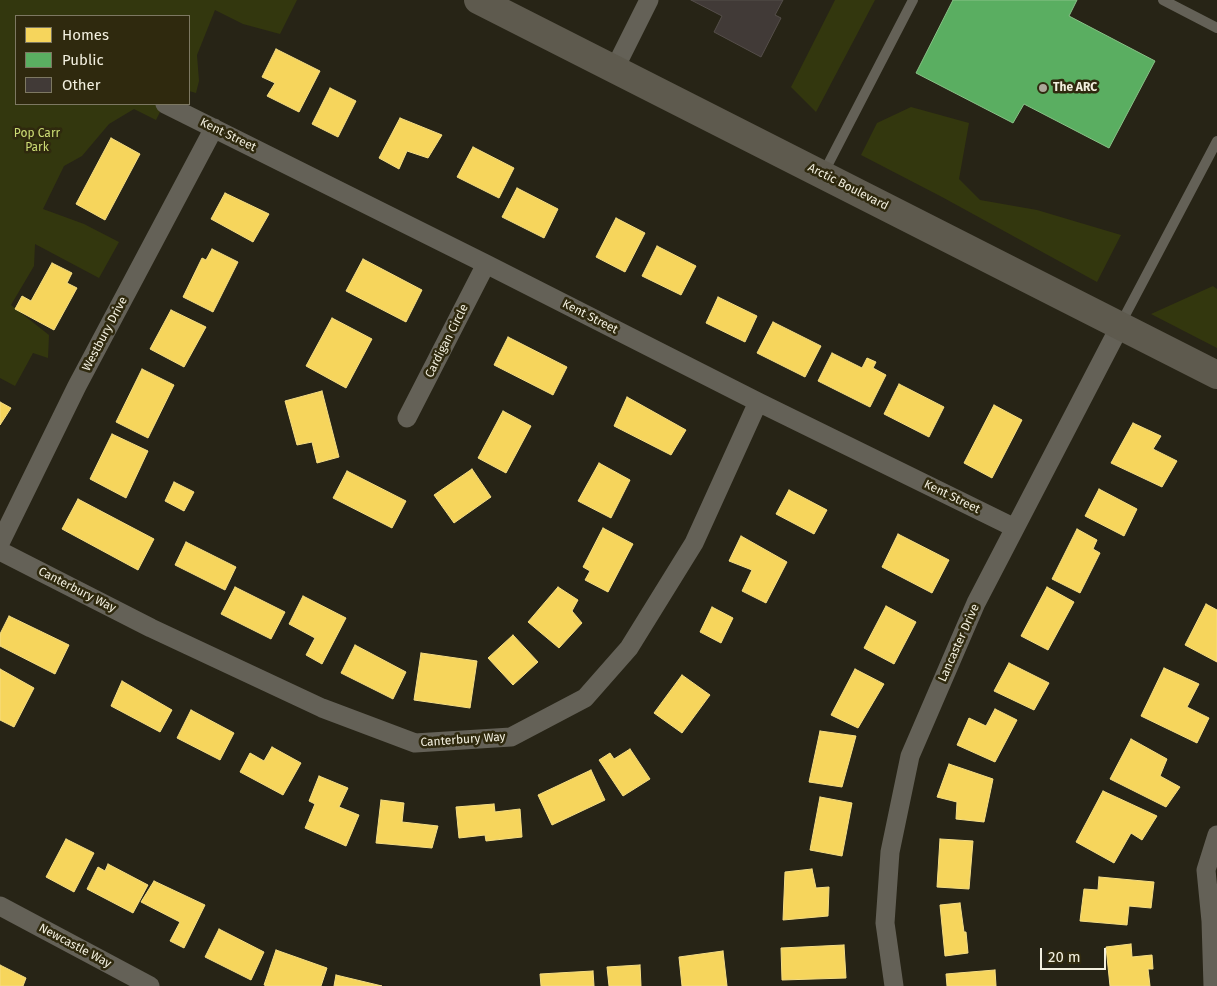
<!DOCTYPE html>
<style>
body{margin:0}
#map{position:relative;width:1217px;height:986px;overflow:hidden;background:#272416;font-family:"Fira Sans",sans-serif}
canvas{display:block}
.legend{position:absolute;left:15px;top:15px;width:175px;height:90px;box-sizing:border-box;background:#2f290e;border:1px solid #7d7862;margin:0;padding:6px 9px;list-style:none;font-size:15px;color:#f2efdf}
.legend li{display:flex;align-items:center;gap:10px;height:25px}
.legend b{width:25px;border:1px solid #7d7862}
.scale{position:absolute;left:1040px;top:948px;width:66px;height:22px;box-sizing:border-box;border:2px solid #f2efdf;border-top:0;padding-left:6px;font-size:15px;line-height:18px;white-space:nowrap;color:#f2efdf;-webkit-text-stroke:4px #2f290e;paint-order:stroke}
</style>
<div id="map">
<canvas width="1217" height="986"></canvas>
<ul class="legend">
<li><b style="height:14px;background:#f6d55c"></b>Homes</li>
<li><b style="height:14px;background:#5aae61"></b>Public</li>
<li><b style="height:14px;background:#413a37"></b>Other</li>
</ul>
<div class="scale">20 m</div>
</div>
<script>
const g = document.querySelector('canvas').getContext('2d');
g.lineJoin = 'round';
function paint(path, color) { g.fillStyle = color; g.fill(path, 'evenodd'); }
const shape = rows => new Path2D(rows.map(r => 'M' + r).join(''));
function strokePath(path, color, width, dash) { g.strokeStyle = color; g.lineWidth = width; g.lineCap = dash ? 'butt' : 'round'; g.setLineDash(dash || []); g.stroke(path); }
function label(font, color, halo, rows, align = 'center') {
  g.font = font + ' "Fira Sans",sans-serif'; g.lineWidth = 5; g.setLineDash([]); g.textBaseline = 'middle'; g.strokeStyle = halo; g.fillStyle = color; for (const [text, x, y, turn = 0] of rows) {
    g.save(); g.translate(x, y); g.rotate((+turn || 0) * Math.PI / 180); g.textAlign = isNaN(turn) ? turn : align; if (halo) g.strokeText(text, 0, 0); g.fillText(text, 0, 0); g.restore();
  }
}
const green = shape([
 [0,0,297,0,280,34,243,24,215,10,197,55,199,81,196,93,189,91,189,16,16,16,16,104,164,104,156,120,134,109,109,124,82,156,64,166,43,209,84,224,119,242,99,278,35,244,34,266,11,305,49,335,48,358,33,353,15,386,0,378],
 [835,0,875,0,816,112,791,87],
 [911,107,969,123,959,179,980,200,1037,210,1121,235,1097,282,942,197,861,155,877,123],
 [1213,286,1217,289,1217,348,1151,314]
]);
const homes = shape([
 [276,49,320,71,299,112,267,96,275,83,262,77,276,49],
 [330,88,356,101,338,137,312,124,330,88],
 [400,118,442,135,428,158,407,151,399,169,379,158,400,118],
 [111,138,140,154,105,220,76,204,111,138],
 [473,147,514,168,499,198,457,177,473,147],
 [517,188,558,209,544,238,502,217,517,188],
 [225,193,269,214,253,242,211,219,225,193],
 [616,218,645,233,625,272,596,257,616,218],
 [657,246,696,266,681,295,642,276,657,246],
 [212,249,238,262,213,312,183,297,202,258,206,260,212,249],
 [363,259,422,290,406,322,346,291,363,259],
 [52,263,72,273,67,283,77,288,54,330,15,309,22,296,31,301,52,263],
 [718,297,757,316,745,342,706,323,718,297],
 [171,310,206,327,184,367,150,349,171,310],
 [332,318,372,339,346,388,306,366,332,318],
 [773,322,821,346,805,377,757,353,773,322],
 [508,337,567,367,553,395,494,365,508,337],
 [832,353,862,368,867,358,876,362,873,368,886,375,870,407,818,381,832,353],
 [142,369,174,385,148,438,116,422,142,369],
 [899,384,944,407,929,437,884,414,899,384],
 [322,391,339,457,317,463,312,442,297,445,285,401,322,391],
 [627,397,686,430,671,455,614,426,627,397],
 [0,402,11,408,0,425,0,402],
 [994,405,1022,420,992,478,964,463,994,405],
 [503,411,531,426,506,473,478,458,503,411],
 [1133,423,1161,436,1153,449,1177,461,1162,487,1111,463,1133,423],
 [112,434,148,451,126,498,90,479,112,434],
 [599,463,630,480,611,518,578,501,599,463],
 [472,469,491,497,454,523,434,495,472,469],
 [347,471,406,501,392,528,333,498,347,471],
 [174,482,194,492,184,511,165,501,174,482],
 [1099,489,1137,509,1124,536,1085,516,1099,489],
 [789,490,827,510,814,534,776,514,789,490],
 [78,499,154,539,138,570,62,529,78,499],
 [603,528,633,544,608,592,585,580,590,571,583,567,603,528],
 [1077,529,1097,540,1093,549,1100,553,1080,593,1052,579,1077,529],
 [898,534,949,560,932,593,882,567,898,534],
 [741,536,787,562,766,603,742,591,752,570,729,561,741,536],
 [186,542,236,567,225,590,175,565,186,542],
 [235,587,285,612,271,639,221,614,235,587],
 [558,587,578,600,572,611,582,623,559,648,528,622,558,587],
 [1047,587,1074,602,1048,650,1021,636,1047,587],
 [303,596,346,618,322,664,306,655,315,638,289,624,303,596],
 [1206,604,1217,610,1217,662,1185,645,1206,604],
 [886,606,916,622,894,664,864,648,886,606],
 [712,607,733,618,721,643,700,632,712,607],
 [9,616,69,645,55,674,0,646,0,634,9,616],
 [513,635,538,662,513,685,488,658,513,635],
 [355,645,406,672,393,699,341,673,355,645],
 [421,653,477,661,470,708,414,700,421,653],
 [1009,663,1049,683,1034,710,994,691,1009,663],
 [1164,668,1199,684,1187,707,1209,718,1197,743,1141,716,1164,668],
 [0,669,34,688,14,727,0,720,0,669],
 [855,669,884,684,858,728,831,715,855,669],
 [682,675,710,695,682,733,654,713,682,675],
 [122,681,172,710,160,732,111,706,122,681],
 [995,709,1017,720,995,762,957,745,969,718,986,726,995,709],
 [191,710,234,733,220,760,177,738,191,710],
 [820,731,856,736,842,787,809,782,820,731],
 [1131,739,1167,759,1160,776,1180,787,1166,807,1110,779,1131,739],
 [272,747,301,763,283,795,240,772,250,753,264,761,272,747],
 [630,749,650,779,623,796,599,760,610,753,614,759,630,749],
 [949,764,993,779,984,822,956,819,957,802,937,797,949,764],
 [591,770,605,800,552,825,538,795,591,770],
 [319,776,348,788,339,807,359,815,346,846,305,828,315,804,309,801,319,776],
 [1103,791,1157,816,1142,840,1131,833,1114,863,1076,842,1103,791],
 [820,797,852,803,842,856,810,850,820,797],
 [381,800,404,803,402,822,438,826,432,848,376,843,381,800],
 [494,804,495,812,520,809,522,837,486,841,485,835,459,838,456,807,494,804],
 [66,839,94,853,74,892,46,877,66,839],
 [940,839,973,841,969,889,937,887,940,839],
 [108,864,148,885,133,913,87,889,98,867,105,871,108,864],
 [812,869,816,888,829,887,828,916,783,920,785,872,812,869],
 [1099,877,1154,882,1151,908,1129,906,1127,925,1080,921,1084,889,1098,890,1099,877],
 [154,881,205,905,184,948,170,941,180,922,141,902,154,881],
 [960,903,964,932,966,932,968,953,945,956,940,905,960,903],
 [219,929,264,952,251,980,205,957,219,929],
 [1131,944,1132,957,1152,955,1153,969,1148,969,1150,986,1110,986,1106,947,1131,944],
 [844,945,846,978,782,980,781,948,844,945],
 [276,950,327,968,321,986,267,986,264,985,276,950],
 [723,951,727,986,682,986,679,957,723,951],
 [0,965,26,978,23,986,0,986,0,965],
 [640,965,641,986,609,986,607,967,640,965],
 [995,970,996,986,947,986,946,974,995,970],
 [593,971,594,986,541,986,540,974,593,971],
 [336,975,382,986,334,986,336,975]
]);
const public = shape([
 [953,0,1077,0,1069,16,1155,61,1109,148,1024,104,1013,123,916,73,953,0]
]);
const building = shape([
 [691,0,783,0,775,15,781,18,761,57,714,32,722,16,691,0]
]);
const service = shape([
 [1163,0,1217,28],
 [823,174,913,0],
 [1120,325,1217,141]
]);
const minor = shape([
 [614,70,649,0],
 [165,104,486,264,758,402,1015,528],
 [407,418,486,264],
 [0,543,77,386,214,128],
 [0,551,151,628,322,708,415,743,511,737,585,698,629,648,694,543,758,402],
 [0,906,150,986],
 [894,986,885,923,890,852,910,756,976,603,1120,326],
 [1213,986,1211,921,1206,870,1217,835]
]);
const secondary = shape([
 [478,0,1217,375]
]);
const markers = [
 [1043,88,5,"#aba899"]
];
const poiNames = [
 ["The ARC",1053,88]
];
const parkNames = [
 ["Pop Carr",37,134],
 ["Park",37,148]
];
const streetNames = [
 ["Kent Street",228,135,26],
 ["Arctic Boulevard",848,187,27],
 ["Kent Street",590,317,27],
 ["Westbury Drive",105,334,-62],
 ["Cardigan Circle",447,341,-63],
 ["Kent Street",952,497,26],
 ["Canterbury Way",77,590,27],
 ["Lancaster Drive",959,643,-66],
 ["Canterbury Way",463,740,-4],
 ["Newcastle Way",75,946,28]
];
paint(green, '#33370e');
paint(homes, '#f6d55c');
strokePath(homes, '#f5dd83', 1);
paint(public, '#5aae61');
strokePath(public, '#88c287', 1);
paint(building, '#413a37');
strokePath(building, '#554e4a', 1);
strokePath(service, '#646157', 10);
strokePath(minor, '#646157', 19);
strokePath(secondary, '#5e5a4e', 28);
for (const [x, y, r, color] of markers) { const dot = new Path2D(); dot.arc(x, y, r, 0, 2 * Math.PI); g.fillStyle = color; g.fill(dot); strokePath(dot, '#2f290e', 2); }
label('bold 12px', '#f2efdf', '#2f290e', poiNames, 'left');
label('12px', '#cddc75', '#2f290e', parkNames);
label('12px', '#f2efdf', '#2f290e', streetNames);
</script>
